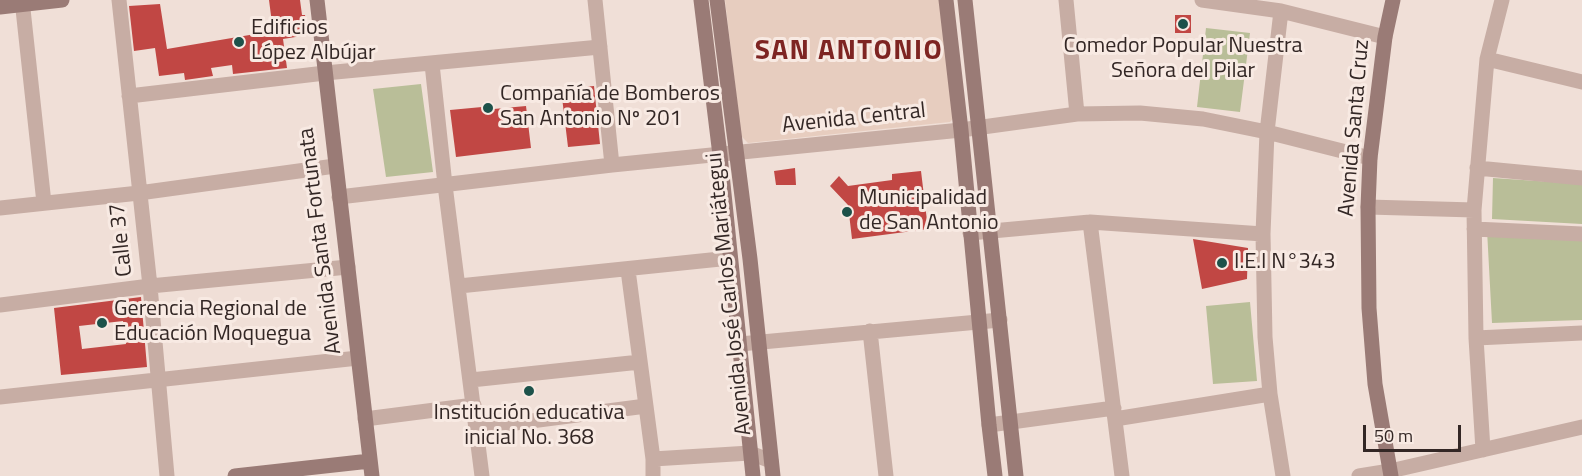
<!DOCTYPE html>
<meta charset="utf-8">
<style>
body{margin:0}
#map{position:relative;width:1582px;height:476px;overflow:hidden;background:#f0dfd7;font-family:"Titillium Web",sans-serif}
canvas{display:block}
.scale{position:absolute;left:1363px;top:425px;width:98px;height:27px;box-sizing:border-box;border:3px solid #332725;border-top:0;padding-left:8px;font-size:18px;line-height:21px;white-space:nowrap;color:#332725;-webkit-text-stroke:4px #f8eae3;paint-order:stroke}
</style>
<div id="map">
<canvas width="1582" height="476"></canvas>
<div class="scale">50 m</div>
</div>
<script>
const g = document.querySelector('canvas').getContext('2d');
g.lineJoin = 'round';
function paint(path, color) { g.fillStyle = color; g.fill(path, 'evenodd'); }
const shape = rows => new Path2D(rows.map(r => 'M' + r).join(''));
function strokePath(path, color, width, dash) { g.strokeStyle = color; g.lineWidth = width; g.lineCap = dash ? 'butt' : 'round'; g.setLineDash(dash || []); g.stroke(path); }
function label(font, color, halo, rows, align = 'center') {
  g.font = font + ' "Titillium Web",sans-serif'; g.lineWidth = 6; g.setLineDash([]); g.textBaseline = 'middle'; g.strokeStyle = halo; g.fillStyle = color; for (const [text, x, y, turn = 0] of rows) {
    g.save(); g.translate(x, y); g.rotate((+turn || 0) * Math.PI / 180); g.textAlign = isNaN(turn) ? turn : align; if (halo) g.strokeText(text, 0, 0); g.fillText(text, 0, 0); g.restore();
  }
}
const green = shape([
 [1206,28,1250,33,1240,112,1197,107],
 [421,84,433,172,386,177,373,89],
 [1493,178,1582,184,1582,224,1492,219],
 [1487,230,1582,235,1582,320,1492,323],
 [1250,302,1257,381,1213,384,1206,306]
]);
const plaza = shape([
 [725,0,946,0,960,111,950,122,748,143,741,136]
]);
const building = shape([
 [269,0,300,0,302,15,305,15,308,35,283,39,287,68,233,74,232,65,211,68,213,76,185,80,184,73,159,76,155,48,134,51,129,6,160,4,167,49,273,31],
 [1175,15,1191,15,1191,33,1175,33],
 [594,86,600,144,568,147,561,89],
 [526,106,531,148,456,157,450,110,482,107,483,110],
 [795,168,796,185,776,185,774,171],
 [921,171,928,229,852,239,848,205,830,186,839,176,848,186,892,180,892,174],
 [1193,239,1248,248,1247,279,1202,289],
 [141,297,147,367,61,375,54,308],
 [123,321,126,344,82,349,79,326]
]);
const street = shape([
 [22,0,44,203],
 [119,0,150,286,167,476],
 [595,0,612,165],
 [1066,0,1077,114],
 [1202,0,1281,11,1385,37],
 [1281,11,1267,132,1263,234,1265,337,1270,394,1283,476],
 [1487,59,1582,82],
 [432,64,445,185,482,476],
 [129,96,325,73,600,47],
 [1477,168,1582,178],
 [339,197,612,165,961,130,1077,114,1140,113,1203,119,1267,132,1370,158],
 [1368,207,1474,210],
 [0,208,139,193,335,166],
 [1090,222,1122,476],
 [1474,229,1582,234],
 [970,233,1090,222,1263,234],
 [628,270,653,459,653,476],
 [459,286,730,258],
 [0,305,150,286,348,267],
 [870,331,886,476],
 [1476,338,1582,333],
 [740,344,1000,320],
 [471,380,640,362],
 [0,397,358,358],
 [365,419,474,405],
 [1115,419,1270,394],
 [989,425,1114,408],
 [477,428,646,406],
 [1483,450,1476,338,1474,210,1487,59,1502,0],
 [653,459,750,453,771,461],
 [1359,476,1390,471,1582,427]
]);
const secondary = shape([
 [317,0,372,476],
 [701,0,720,155,753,476],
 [717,0,750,259,773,476],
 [946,0,961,130,989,425,995,476],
 [965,0,1016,476],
 [0,7,62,0],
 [235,476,370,461],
 [1391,476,1375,384,1369,308,1368,207,1370,158,1385,37,1393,0]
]);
const markers = [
 [1183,24,6,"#1d524a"],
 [239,42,6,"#1d524a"],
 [488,108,6,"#1d524a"],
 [847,212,6,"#1d524a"],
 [1222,263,6,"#1d524a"],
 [102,323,6,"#1d524a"],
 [529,391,6,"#1d524a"]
];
const poiNames = [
 ["Edificios",251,29],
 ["López Albújar",251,54],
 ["Comedor Popular Nuestra",1183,47,"center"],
 ["Señora del Pilar",1183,72,"center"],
 ["Compañía de Bomberos",500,95],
 ["San Antonio Nº 201",500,120],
 ["Municipalidad",859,199],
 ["de San Antonio",859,224],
 ["I.E.I N°343",1234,263],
 ["Gerencia Regional de",114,310],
 ["Educación Moquegua",114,335],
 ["Institución educativa",529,414,"center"],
 ["inicial No. 368",529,439,"center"]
];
const streetNames = [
 ["Avenida Central",854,119,-6],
 ["Avenida Santa Cruz",1355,128,-85],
 ["Calle 37",122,240,-96],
 ["Avenida Santa Fortunata",321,241,-97],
 ["Avenida José Carlos Mariátegui",730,294,-96]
];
const districtNames = [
 ["SAN ANTONIO",849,52]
];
paint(green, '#b9be98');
paint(plaza, '#e7cdbf');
paint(building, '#c14744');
strokePath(street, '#c7ada4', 15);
strokePath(secondary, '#9a7b76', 15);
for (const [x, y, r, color] of markers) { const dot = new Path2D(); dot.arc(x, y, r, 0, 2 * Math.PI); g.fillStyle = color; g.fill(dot); strokePath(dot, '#f8eae3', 2); }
label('22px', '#332725', '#f8eae3', poiNames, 'left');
label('22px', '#332725', '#f8eae3', streetNames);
g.letterSpacing = '1.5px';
label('bold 28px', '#7e2422', '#f8eae3', districtNames);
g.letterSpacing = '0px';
</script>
